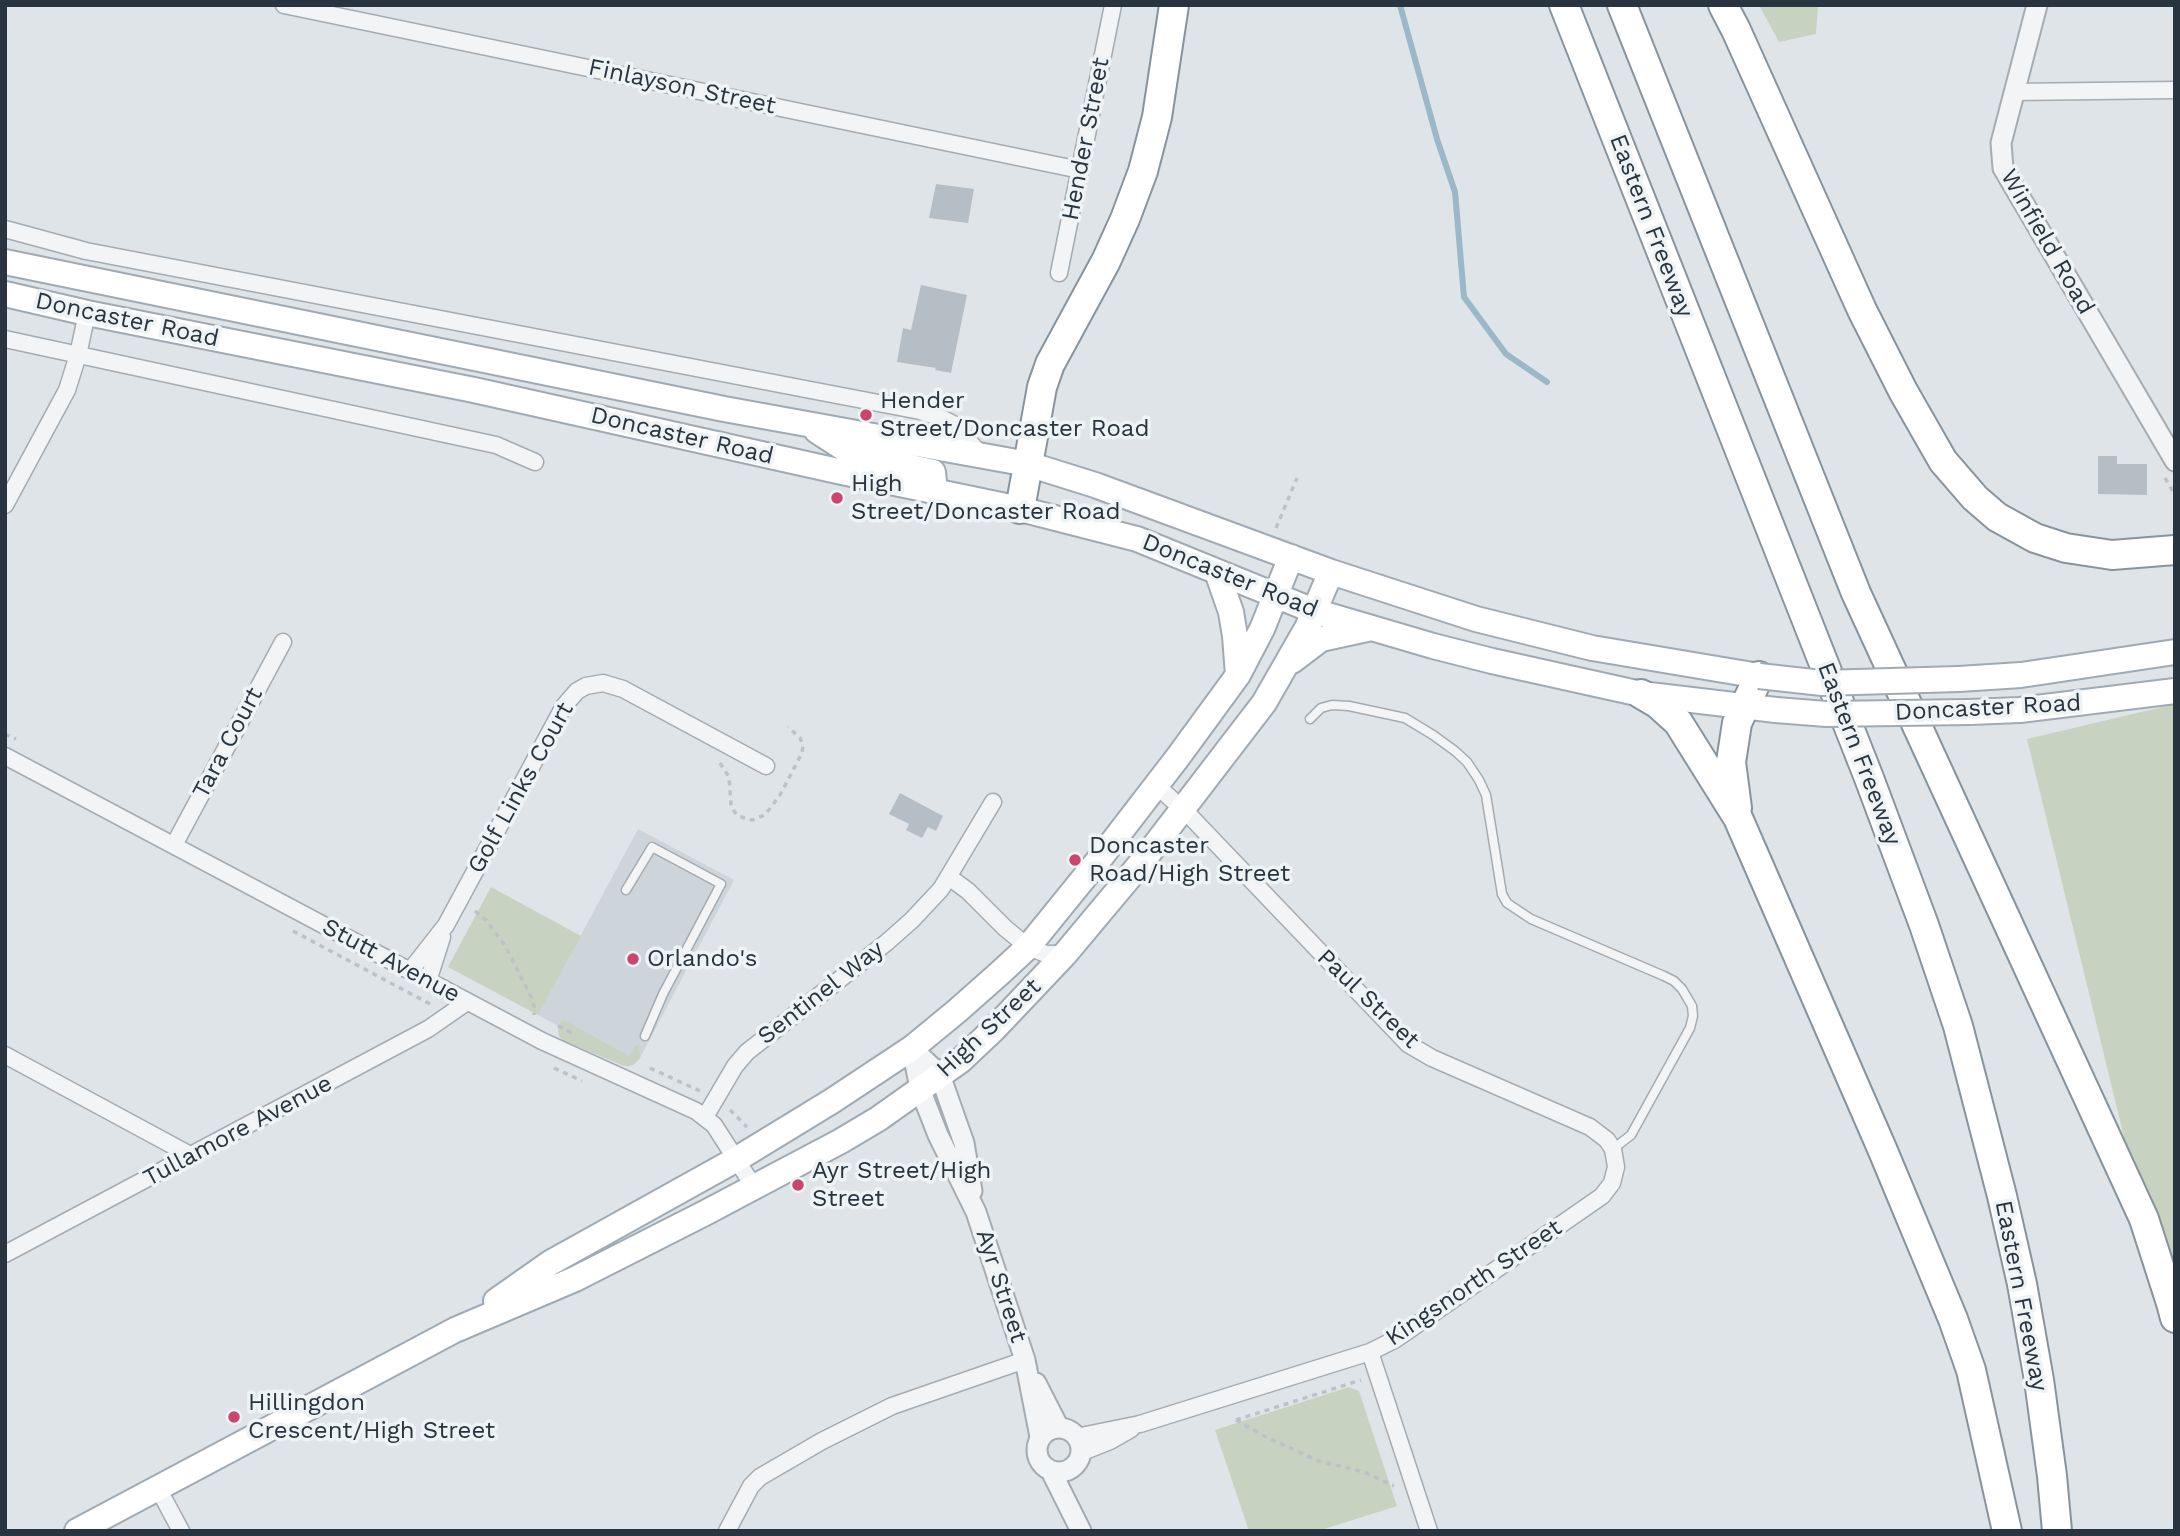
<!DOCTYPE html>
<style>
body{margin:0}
#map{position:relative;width:2180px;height:1536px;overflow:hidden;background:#dfe4e8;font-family:"Work Sans",sans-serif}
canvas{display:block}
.frame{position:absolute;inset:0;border:7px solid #28343f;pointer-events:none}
</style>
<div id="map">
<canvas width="2180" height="1536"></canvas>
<div class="frame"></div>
</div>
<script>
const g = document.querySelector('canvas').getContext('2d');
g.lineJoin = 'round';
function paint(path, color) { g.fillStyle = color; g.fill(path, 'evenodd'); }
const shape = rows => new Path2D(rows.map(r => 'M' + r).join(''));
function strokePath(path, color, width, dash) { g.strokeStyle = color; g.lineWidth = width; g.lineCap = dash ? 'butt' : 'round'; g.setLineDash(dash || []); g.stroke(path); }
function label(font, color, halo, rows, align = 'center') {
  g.font = font + ' "Work Sans",sans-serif'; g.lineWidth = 7; g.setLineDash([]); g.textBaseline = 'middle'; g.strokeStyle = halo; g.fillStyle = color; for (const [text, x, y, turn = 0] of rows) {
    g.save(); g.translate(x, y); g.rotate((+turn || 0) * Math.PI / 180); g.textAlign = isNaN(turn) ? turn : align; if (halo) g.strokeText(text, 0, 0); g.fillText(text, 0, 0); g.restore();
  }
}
const built = shape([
 [638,829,734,880,640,1058,633,1065,628,1067,564,1041,559,1036,558,1026,538,1015]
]);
const green = shape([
 [1759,5,1818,5,1816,34,1779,42],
 [2175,704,2175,1262,2144,1219,2027,739],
 [491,887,581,936,538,1015,448,967],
 [564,1020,629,1056,636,1045,639,1046,640,1058,633,1065,624,1066,564,1041,559,1036,558,1031,561,1021],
 [1349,1387,1359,1391,1397,1506,1318,1531,1249,1531,1215,1430]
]);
const stream = shape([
 [1400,5,1437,139,1455,192,1464,297,1506,354,1547,382]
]);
const building = shape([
 [936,184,974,189,968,223,929,218],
 [921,285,967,295,951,373,935,370,936,368,897,362,903,328,911,330],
 [2098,456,2117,456,2117,464,2147,464,2147,495,2098,494],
 [900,793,943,816,936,831,928,827,922,838,906,830,909,824,889,814]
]);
const path = shape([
 [2165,478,2175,495],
 [1276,528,1297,478],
 [5,734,16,739],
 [720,763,729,777,731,804,734,811,738,816,752,820,765,815,780,795,802,753,803,746,800,738,788,727],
 [475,911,486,920,506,947,531,997,534,1006,534,1015],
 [293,931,432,1005],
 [558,1026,576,1035],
 [554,1068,582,1081],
 [650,1068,700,1091],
 [730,1110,747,1127],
 [1236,1420,1268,1438,1319,1461,1364,1472,1394,1486],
 [1236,1420,1361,1380]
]);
const service = shape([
 [1310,719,1321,708,1332,705,1349,706,1405,718,1433,735,1455,751,1467,762,1479,780,1486,795,1502,894,1507,903,1531,919,1664,976,1674,981,1682,989,1692,1006,1693,1016,1690,1028,1631,1135,1613,1149],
 [626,890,652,847,721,884,663,994,645,1036]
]);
const minor = shape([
 [284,5,1080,170],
 [2014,92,2175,90],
 [5,229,86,251,920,411,939,417,953,424,983,457],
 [1059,273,1113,5],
 [5,339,496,445,535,462],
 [5,505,67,390,78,355,87,313],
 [5,756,542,1041,696,1111,714,1125,754,1187],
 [174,845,283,642],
 [949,877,968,891,1005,928,1028,947,1046,954,1065,954],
 [410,971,446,925,564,706,577,691,586,686,603,683,623,689,766,766],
 [428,981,442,937],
 [5,1055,192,1156],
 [705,1117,735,1066,747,1052,886,943,912,920,941,889,993,802],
 [5,1254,428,1029,467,1002],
 [1370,1352,1429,1531],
 [1076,1437,1140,1424,1370,1352,1396,1339,1602,1196,1612,1183,1616,1167,1613,1149,1607,1140,1590,1127,1432,1058,1408,1044,1189,815,1156,785],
 [1080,1453,1110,1441,1131,1429],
 [158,1488,181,1531],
 [727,1531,751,1486,760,1477,822,1441,892,1406,1025,1360]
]);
const tertiary = shape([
 [2037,5,2001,143,2003,168,2175,461],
 [912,1048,920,1089,938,1135,976,1212,1025,1360,1040,1437],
 [912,1048,940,1075,964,1143,972,1191],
 [1036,1383,1059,1428],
 '1037 1450a22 22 0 1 1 44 0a22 22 0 1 1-44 0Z',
 [1051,1471,1081,1531]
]);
const primary = shape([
 [5,262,724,409,1028,464,1095,485,1331,572,1476,619,1592,648,1759,676],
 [5,294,87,313,474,390,842,472,1020,509,1137,539,1314,611,1433,646,1492,661,1641,694,1776,710],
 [817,431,854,455,933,472,935,492],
 [1217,572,1231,612,1235,636,1238,675],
 [1292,661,1321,639,1367,629],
 [1959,679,2021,675,2175,652],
 [1970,712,2020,710,2175,691],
 [496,1301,550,1263,737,1159,832,1101,912,1048,957,1011,1001,972,1028,947,1101,857,1178,757,1238,675,1262,629,1291,557],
 [77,1531,455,1330,575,1279,705,1213,841,1141,878,1119,960,1061,993,1030,1065,954,1142,862,1264,703,1307,628,1331,572]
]);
const motorway = shape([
 [1564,5,1869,778,1924,925,1958,1026,2002,1196,2022,1284,2039,1380,2052,1476,2057,1531],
 [1622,5,1856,593,2144,1219,2171,1303,2175,1318],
 [1723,5,1736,30,1862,310,1903,391,1943,461,1975,498,1997,517,2035,538,2066,548,2112,555,2175,550],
 [1020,509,1042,387,1050,364,1106,261,1125,219,1143,171,1157,117,1174,5],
 [1641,694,1658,704,1678,722,1738,818,1883,1151,1953,1319,1971,1370,2007,1531],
 [1737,808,1731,762,1737,723,1759,676]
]);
const primaryBridge = shape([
 [1759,676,1822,683,1959,679],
 [1776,710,1826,714,1970,712]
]);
const markers = [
 [866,415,7,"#cb466f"],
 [837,498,7,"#cb466f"],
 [1075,860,7,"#cb466f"],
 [633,959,7,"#cb466f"],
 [798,1185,7,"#cb466f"],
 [234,1417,7,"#cb466f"]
];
const streetNames = [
 ["Finlayson Street",682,87,12],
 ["Hender Street",1086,139,-79],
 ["Eastern Freeway",1651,226,69],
 ["Winfield Road",2047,242,60],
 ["Doncaster Road",127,320,12],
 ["Doncaster Road",682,436,13],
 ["Doncaster Road",1230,576,22],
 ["Doncaster Road",1988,708,-3],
 ["Tara Court",228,743,-62],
 ["Eastern Freeway",1859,754,69],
 ["Golf Links Court",521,788,-61],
 ["Stutt Avenue",391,961,28],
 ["Sentinel Way",821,993,-38],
 ["Paul Street",1368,999,44],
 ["High Street",989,1028,-43],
 ["Tullamore Avenue",238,1131,-28],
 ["Kingsnorth Street",1474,1283,-34],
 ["Ayr Street",1001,1286,72],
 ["Eastern Freeway",2021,1296,79]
];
const poiNames = [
 ["Hender",880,401],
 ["Street/Doncaster Road",880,429],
 ["High",851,484],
 ["Street/Doncaster Road",851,512],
 ["Doncaster",1089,846],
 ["Road/High Street",1089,874],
 ["Orlando's",647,959],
 ["Ayr Street/High",812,1171],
 ["Street",812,1199],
 ["Hillingdon",248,1403],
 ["Crescent/High Street",248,1431]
];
paint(built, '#cdd4da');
paint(green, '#c8d2c0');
strokePath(stream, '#9ab8c8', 6);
paint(building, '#b6bec5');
strokePath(service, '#a4acb2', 11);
strokePath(minor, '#a4acb2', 19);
strokePath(tertiary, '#a4acb2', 23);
strokePath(primary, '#9faab4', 28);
strokePath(motorway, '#87949e', 32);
strokePath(path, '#bdc2c6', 3.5, [5, 5]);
strokePath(service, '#f2f4f6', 8);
strokePath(minor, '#f2f4f6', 16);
strokePath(tertiary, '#f2f4f6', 19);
strokePath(primary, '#fff', 24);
strokePath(motorway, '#fff', 28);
strokePath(primaryBridge, '#9faab4', 28, []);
strokePath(primaryBridge, '#fff', 24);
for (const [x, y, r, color] of markers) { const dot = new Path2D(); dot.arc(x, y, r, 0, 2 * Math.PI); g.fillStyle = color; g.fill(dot); strokePath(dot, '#eef3f6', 2.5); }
label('24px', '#28343f', '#eef3f6', streetNames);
label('24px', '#28343f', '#eef3f6', poiNames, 'left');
</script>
